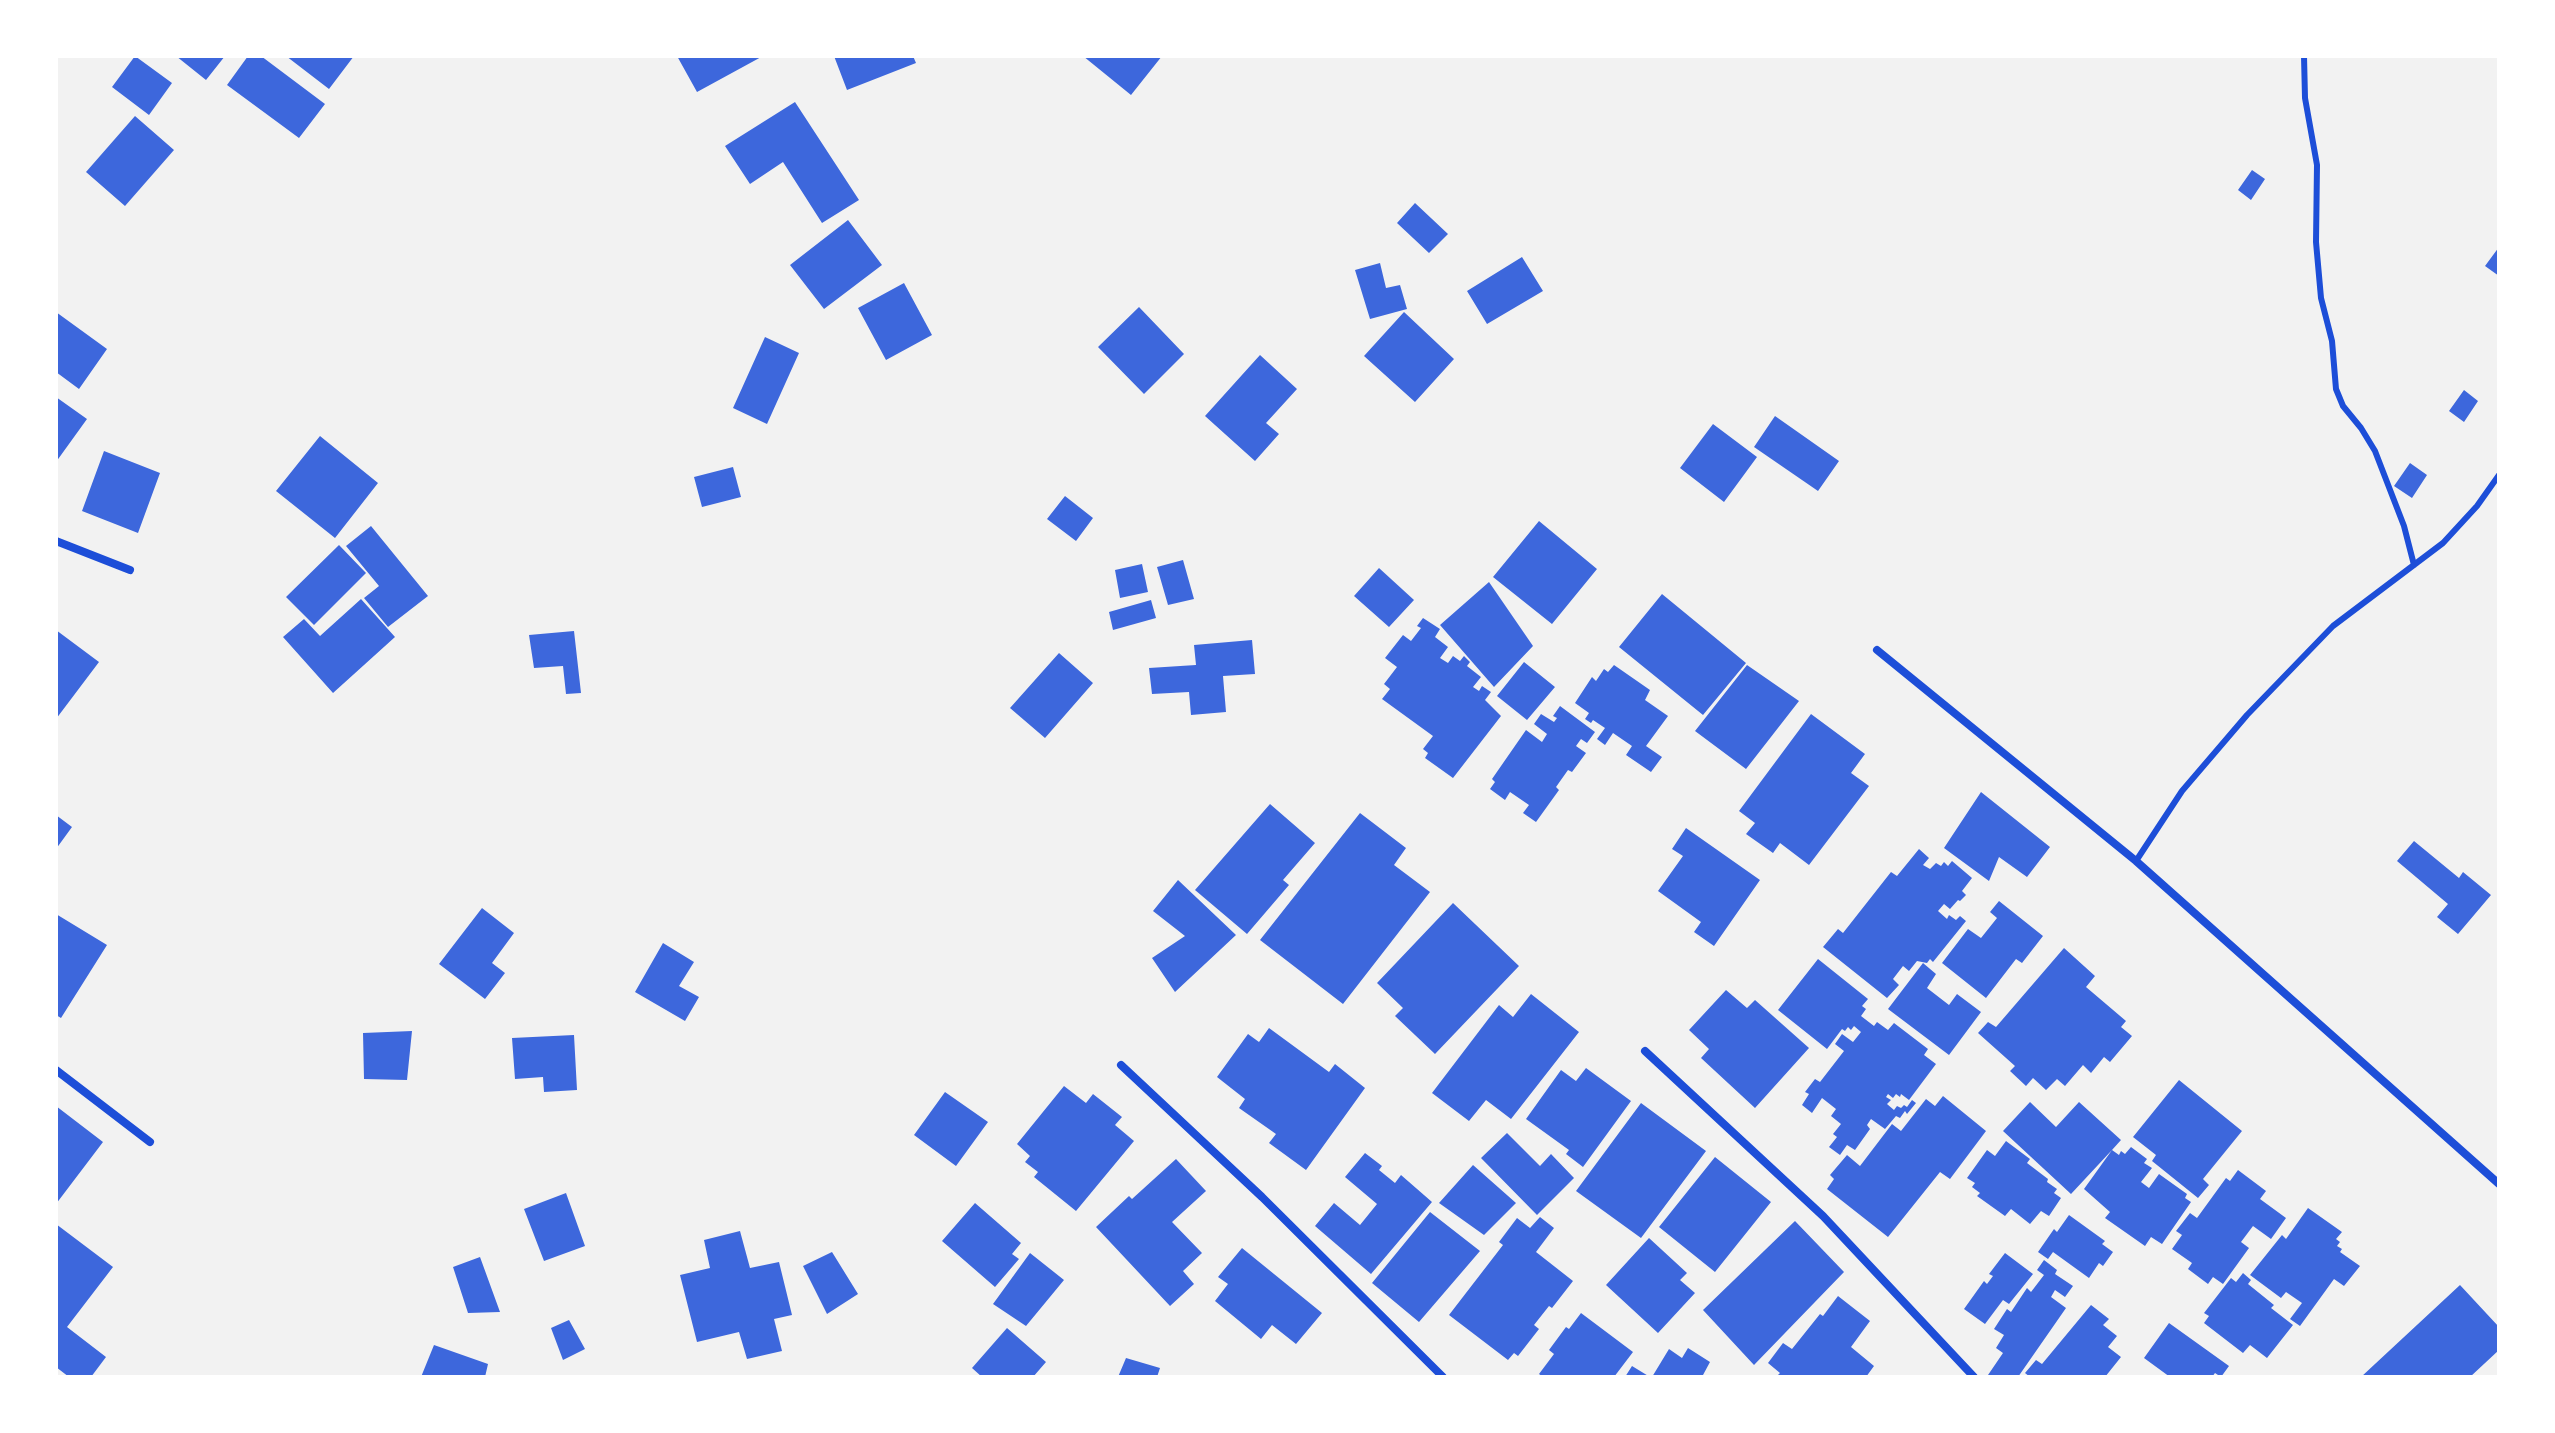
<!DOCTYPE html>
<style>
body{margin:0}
#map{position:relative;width:2555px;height:1433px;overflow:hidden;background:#f2f2f2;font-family:Manrope,sans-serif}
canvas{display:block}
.frame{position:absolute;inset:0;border:58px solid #fff;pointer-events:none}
</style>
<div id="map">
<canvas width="2555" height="1433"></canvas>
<div class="frame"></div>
</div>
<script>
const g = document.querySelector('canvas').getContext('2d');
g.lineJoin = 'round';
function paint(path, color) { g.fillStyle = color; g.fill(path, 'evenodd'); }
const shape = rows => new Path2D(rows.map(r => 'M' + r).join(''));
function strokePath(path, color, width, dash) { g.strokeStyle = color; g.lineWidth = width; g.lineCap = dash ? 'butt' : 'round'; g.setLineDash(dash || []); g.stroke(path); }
const building = shape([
 [135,56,172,83,149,115,112,87],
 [176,56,225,56,206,80],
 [248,56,261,56,325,104,299,138,227,85],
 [286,56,354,56,329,89],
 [677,56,763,56,697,92],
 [834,56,913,56,916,63,847,90],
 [1083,56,1162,56,1131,95],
 [795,102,859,200,822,223,783,162,750,184,725,146],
 [135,116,174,150,125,206,86,172],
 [2252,170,2265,179,2251,200,2238,190],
 [1415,203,1448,234,1429,253,1397,223],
 [848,220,882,265,824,309,790,265],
 [2499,247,2499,276,2485,266],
 [1522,257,1543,291,1487,324,1467,291],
 [1380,263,1386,288,1400,285,1407,309,1370,319,1355,270],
 [904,283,932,335,886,360,858,308],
 [1139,307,1184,354,1144,394,1098,347],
 [56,312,107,349,79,389,56,372],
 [1404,312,1454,359,1415,402,1364,356],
 [765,337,799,353,767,424,733,408],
 [1260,355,1297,389,1266,423,1279,434,1255,461,1205,416],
 [2464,390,2478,401,2464,422,2449,411],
 [56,397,87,419,56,462],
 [1775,416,1839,461,1818,491,1754,447],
 [1713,424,1757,457,1724,502,1680,468],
 [320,436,378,483,335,538,276,491],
 [104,451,160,473,138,533,82,511],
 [2410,463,2427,475,2412,498,2394,486],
 [733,467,741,497,702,507,694,477],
 [1065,496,1093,518,1076,541,1047,519],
 [1539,521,1597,569,1552,624,1493,577],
 [371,526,428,596,388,627,364,598,379,586,346,546],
 [339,545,366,573,314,625,286,597],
 [1183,560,1194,599,1168,605,1157,567],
 [1142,564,1148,592,1120,598,1115,570],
 [1379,568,1414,600,1389,627,1354,596],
 [1489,582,1533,646,1494,687,1440,625],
 [1662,594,1746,663,1703,715,1619,647],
 [361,599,395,637,333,693,283,637,304,619,320,636],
 [1151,600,1156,618,1113,630,1109,612],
 [1423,618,1440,629,1435,637,1448,647,1440,658,1448,663,1453,656,1460,661,1464,656,1470,662,1467,666,1481,677,1473,687,1479,691,1482,686,1491,692,1485,700,1501,716,1453,778,1425,758,1428,753,1423,749,1433,736,1382,699,1390,689,1384,684,1397,667,1385,658,1403,635,1411,641,1421,628,1417,626],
 [56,630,99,662,56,719],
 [574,631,581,693,566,694,563,666,534,668,529,635],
 [1252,640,1255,674,1223,676,1226,712,1191,715,1189,692,1152,694,1149,668,1196,665,1194,645],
 [1059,653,1093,683,1045,738,1010,708],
 [1524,662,1555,687,1527,720,1497,696],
 [1614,665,1650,690,1645,700,1668,716,1646,746,1662,757,1651,772,1626,755,1632,746,1613,733,1605,745,1597,739,1605,728,1593,720,1591,723,1585,719,1589,713,1575,703,1592,677,1596,681,1604,669,1608,672],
 [1747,665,1799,701,1746,769,1695,731],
 [1560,706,1595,732,1587,743,1581,739,1576,746,1586,753,1572,772,1568,770,1556,787,1559,790,1536,822,1523,813,1529,805,1510,792,1505,800,1490,789,1495,782,1492,779,1526,730,1542,742,1547,734,1534,724,1541,714,1554,722,1557,718,1553,716],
 [1811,714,1865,754,1851,773,1869,786,1809,865,1780,843,1773,853,1746,834,1755,823,1739,811],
 [1981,792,2050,847,2027,877,1999,857,1989,881,1944,848],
 [1270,804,1315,843,1283,880,1289,885,1247,934,1195,890],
 [1360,813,1406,848,1394,865,1430,892,1343,1004,1260,940],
 [56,815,72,827,56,849],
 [1686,828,1760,880,1714,946,1694,932,1701,922,1658,891,1683,856,1672,849],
 [2414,841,2459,878,2463,872,2491,895,2458,934,2437,917,2448,904,2397,861],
 [1919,849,1929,858,1923,865,1930,869,1936,863,1941,866,1944,862,1948,866,1952,861,1972,878,1962,891,1966,895,1960,901,1958,900,1950,909,1944,904,1938,911,1947,919,1949,915,1956,920,1960,916,1966,921,1933,962,1930,959,1927,963,1917,961,1909,971,1903,966,1893,979,1899,985,1887,998,1823,947,1838,929,1843,933,1891,872,1897,876],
 [1178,880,1236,935,1175,992,1152,958,1185,936,1153,911],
 [1999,901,2043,936,2022,963,2016,959,1986,998,1942,963,1968,929,1981,938,1997,918,1990,912],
 [1453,903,1519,966,1435,1054,1395,1016,1403,1008,1377,983],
 [482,908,514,933,492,963,505,973,485,999,439,964],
 [56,914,107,945,61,1018,56,1015],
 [663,943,694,962,679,986,699,997,685,1021,635,992],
 [2064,948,2095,976,2086,987,2126,1021,2121,1027,2132,1036,2110,1062,2104,1057,2091,1073,2083,1065,2065,1086,2057,1079,2046,1090,2033,1078,2026,1086,2010,1071,2015,1066,1978,1033,1988,1022,1996,1027],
 [1818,959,1868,999,1862,1006,1866,1009,1861,1016,1874,1026,1877,1022,1888,1030,1894,1023,1928,1049,1924,1055,1936,1064,1909,1100,1901,1094,1900,1097,1896,1094,1893,1098,1888,1094,1886,1097,1891,1100,1887,1104,1894,1110,1897,1106,1901,1108,1904,1105,1907,1107,1912,1100,1916,1103,1907,1114,1905,1111,1900,1118,1896,1116,1885,1129,1871,1119,1867,1125,1870,1129,1855,1150,1847,1145,1840,1155,1829,1147,1837,1137,1833,1134,1841,1124,1831,1116,1836,1109,1822,1098,1812,1113,1802,1105,1809,1094,1805,1092,1815,1079,1820,1082,1844,1051,1835,1044,1842,1034,1853,1042,1861,1032,1854,1026,1851,1030,1848,1027,1845,1031,1842,1029,1827,1049,1778,1010],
 [1923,963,1936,974,1927,988,1949,1005,1957,994,1981,1012,1949,1055,1888,1009],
 [1726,990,1747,1008,1755,1000,1809,1048,1755,1108,1701,1058,1709,1049,1689,1030],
 [1531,994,1579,1032,1511,1119,1486,1100,1469,1121,1432,1093,1499,1005,1513,1017],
 [1269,1028,1329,1072,1335,1064,1365,1088,1306,1170,1269,1143,1276,1134,1239,1108,1245,1099,1217,1077,1248,1034,1259,1042],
 [412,1031,407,1080,364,1079,363,1033],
 [574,1035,577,1090,544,1092,543,1077,515,1079,512,1038],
 [1586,1068,1631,1101,1583,1167,1566,1154,1569,1150,1526,1119,1561,1070,1576,1081],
 [2179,1080,2242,1131,2203,1179,2209,1185,2198,1198,2152,1161,2156,1155,2133,1137],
 [1064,1086,1086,1103,1093,1094,1122,1117,1115,1125,1134,1141,1076,1211,1034,1177,1038,1172,1025,1162,1030,1156,1017,1144],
 [945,1092,988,1122,956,1166,914,1135],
 [1943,1096,1986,1131,1950,1179,1940,1172,1888,1237,1827,1189,1834,1179,1830,1175,1847,1155,1860,1166,1892,1124,1901,1131,1926,1099,1935,1106],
 [2030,1102,2056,1127,2079,1102,2121,1140,2112,1150,2119,1155,2121,1151,2125,1154,2131,1147,2147,1159,2144,1163,2152,1168,2141,1182,2149,1188,2159,1174,2187,1194,2185,1198,2191,1202,2162,1244,2151,1237,2145,1246,2105,1218,2110,1212,2084,1189,2112,1150,2071,1194,2003,1131],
 [1641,1103,1706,1151,1641,1238,1576,1191],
 [56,1106,103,1142,56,1204],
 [1507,1133,1540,1166,1551,1154,1574,1178,1537,1215,1481,1158],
 [2006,1141,2030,1159,2027,1163,2048,1179,2047,1182,2057,1189,2054,1193,2061,1198,2049,1216,2041,1211,2030,1224,2011,1209,2005,1216,1977,1196,1980,1193,1972,1187,1975,1183,1967,1178,1987,1150,1995,1156],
 [1365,1153,1382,1166,1379,1170,1395,1183,1401,1175,1432,1202,1371,1274,1315,1226,1334,1203,1360,1225,1377,1204,1345,1177],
 [1715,1157,1771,1202,1715,1272,1659,1227],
 [1176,1159,1206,1191,1172,1222,1202,1253,1183,1271,1194,1284,1170,1306,1096,1227,1129,1196,1132,1199],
 [1473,1165,1516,1203,1484,1235,1439,1203],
 [2238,1170,2266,1191,2260,1199,2286,1218,2271,1239,2253,1226,2241,1242,2249,1248,2223,1284,2213,1277,2208,1284,2188,1269,2192,1263,2172,1249,2182,1235,2176,1231,2190,1213,2197,1218,2226,1178,2230,1181],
 [566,1193,585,1246,544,1261,524,1209],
 [975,1203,1021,1243,1012,1254,1019,1259,995,1287,942,1241],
 [2308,1208,2342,1232,2336,1239,2340,1242,2337,1246,2342,1249,2340,1252,2360,1266,2344,1286,2334,1279,2300,1326,2290,1319,2302,1303,2286,1292,2281,1298,2250,1275,2282,1235,2286,1239],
 [1430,1212,1480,1251,1419,1322,1372,1283],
 [2069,1215,2105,1241,2102,1244,2113,1252,2103,1266,2099,1263,2089,1278,2053,1252,2048,1259,2038,1252,2054,1229,2057,1232],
 [1540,1217,1554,1228,1536,1252,1573,1281,1552,1308,1549,1306,1534,1325,1539,1329,1518,1356,1514,1353,1508,1360,1449,1315,1503,1245,1499,1242,1517,1218,1530,1228],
 [1795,1221,1844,1272,1754,1365,1703,1310],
 [56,1224,113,1267,67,1327,106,1357,91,1377,69,1377,56,1367],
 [740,1231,750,1268,779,1262,792,1315,774,1319,782,1351,747,1359,739,1332,697,1342,680,1275,710,1268,704,1240],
 [1649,1238,1687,1273,1680,1280,1695,1293,1658,1333,1606,1285],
 [1242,1248,1322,1313,1296,1344,1272,1325,1261,1339,1215,1301,1228,1284,1218,1277],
 [832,1252,858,1294,827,1314,803,1266],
 [1030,1253,1064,1280,1026,1326,993,1304],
 [2005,1253,2033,1274,2009,1304,2003,1300,1985,1324,1964,1309,1984,1281,1987,1284,1993,1276,1989,1274],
 [480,1257,500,1312,468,1313,453,1267],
 [2044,1260,2057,1270,2055,1274,2073,1286,2065,1297,2055,1290,2051,1297,2066,1308,2018,1377,1990,1377,1988,1375,2003,1353,1996,1348,2004,1335,1994,1329,2007,1309,2011,1312,2027,1288,2031,1292,2044,1275,2037,1270],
 [2243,1273,2251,1280,2248,1284,2274,1305,2271,1308,2293,1325,2267,1358,2250,1345,2243,1353,2204,1323,2209,1316,2204,1313,2231,1278,2236,1282],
 [2460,1285,2499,1327,2499,1350,2470,1377,2361,1377],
 [1838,1296,1870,1321,1851,1347,1874,1366,1866,1377,1776,1377,1780,1373,1768,1363,1783,1343,1792,1349,1820,1314,1823,1316],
 [2091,1305,2109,1319,2103,1325,2117,1336,2108,1347,2121,1357,2105,1377,2030,1377,2025,1373,2036,1360,2042,1364],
 [1581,1313,1633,1352,1614,1377,1543,1377,1539,1374,1554,1354,1549,1350,1566,1327,1569,1329],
 [569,1320,585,1349,563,1360,551,1328],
 [2169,1323,2229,1366,2221,1377,2215,1373,2212,1377,2170,1377,2144,1358],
 [1007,1328,1046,1362,1033,1377,982,1377,972,1368],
 [434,1345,488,1364,485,1377,421,1377],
 [1688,1348,1710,1362,1703,1375,1706,1377,1652,1377,1669,1349,1682,1358],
 [1126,1358,1160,1368,1157,1377,1118,1377],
 [1632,1366,1650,1377,1625,1377]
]);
const service = shape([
 [2304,56,2305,98,2317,165,2316,242,2321,298,2332,341,2336,389,2343,406,2361,428,2375,451,2404,526,2414,565],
 [2136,861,2182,791,2247,715,2333,626,2443,543,2477,506,2499,475]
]);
const minor = shape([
 [56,541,130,570],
 [1877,650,2136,861,2499,1184],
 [1645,1051,1823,1216,1974,1377],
 [1121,1065,1262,1197,1443,1377],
 [56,1070,150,1142]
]);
paint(building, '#3d67dc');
strokePath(service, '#1d4ed8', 6);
strokePath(minor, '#1d4ed8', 8);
</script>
